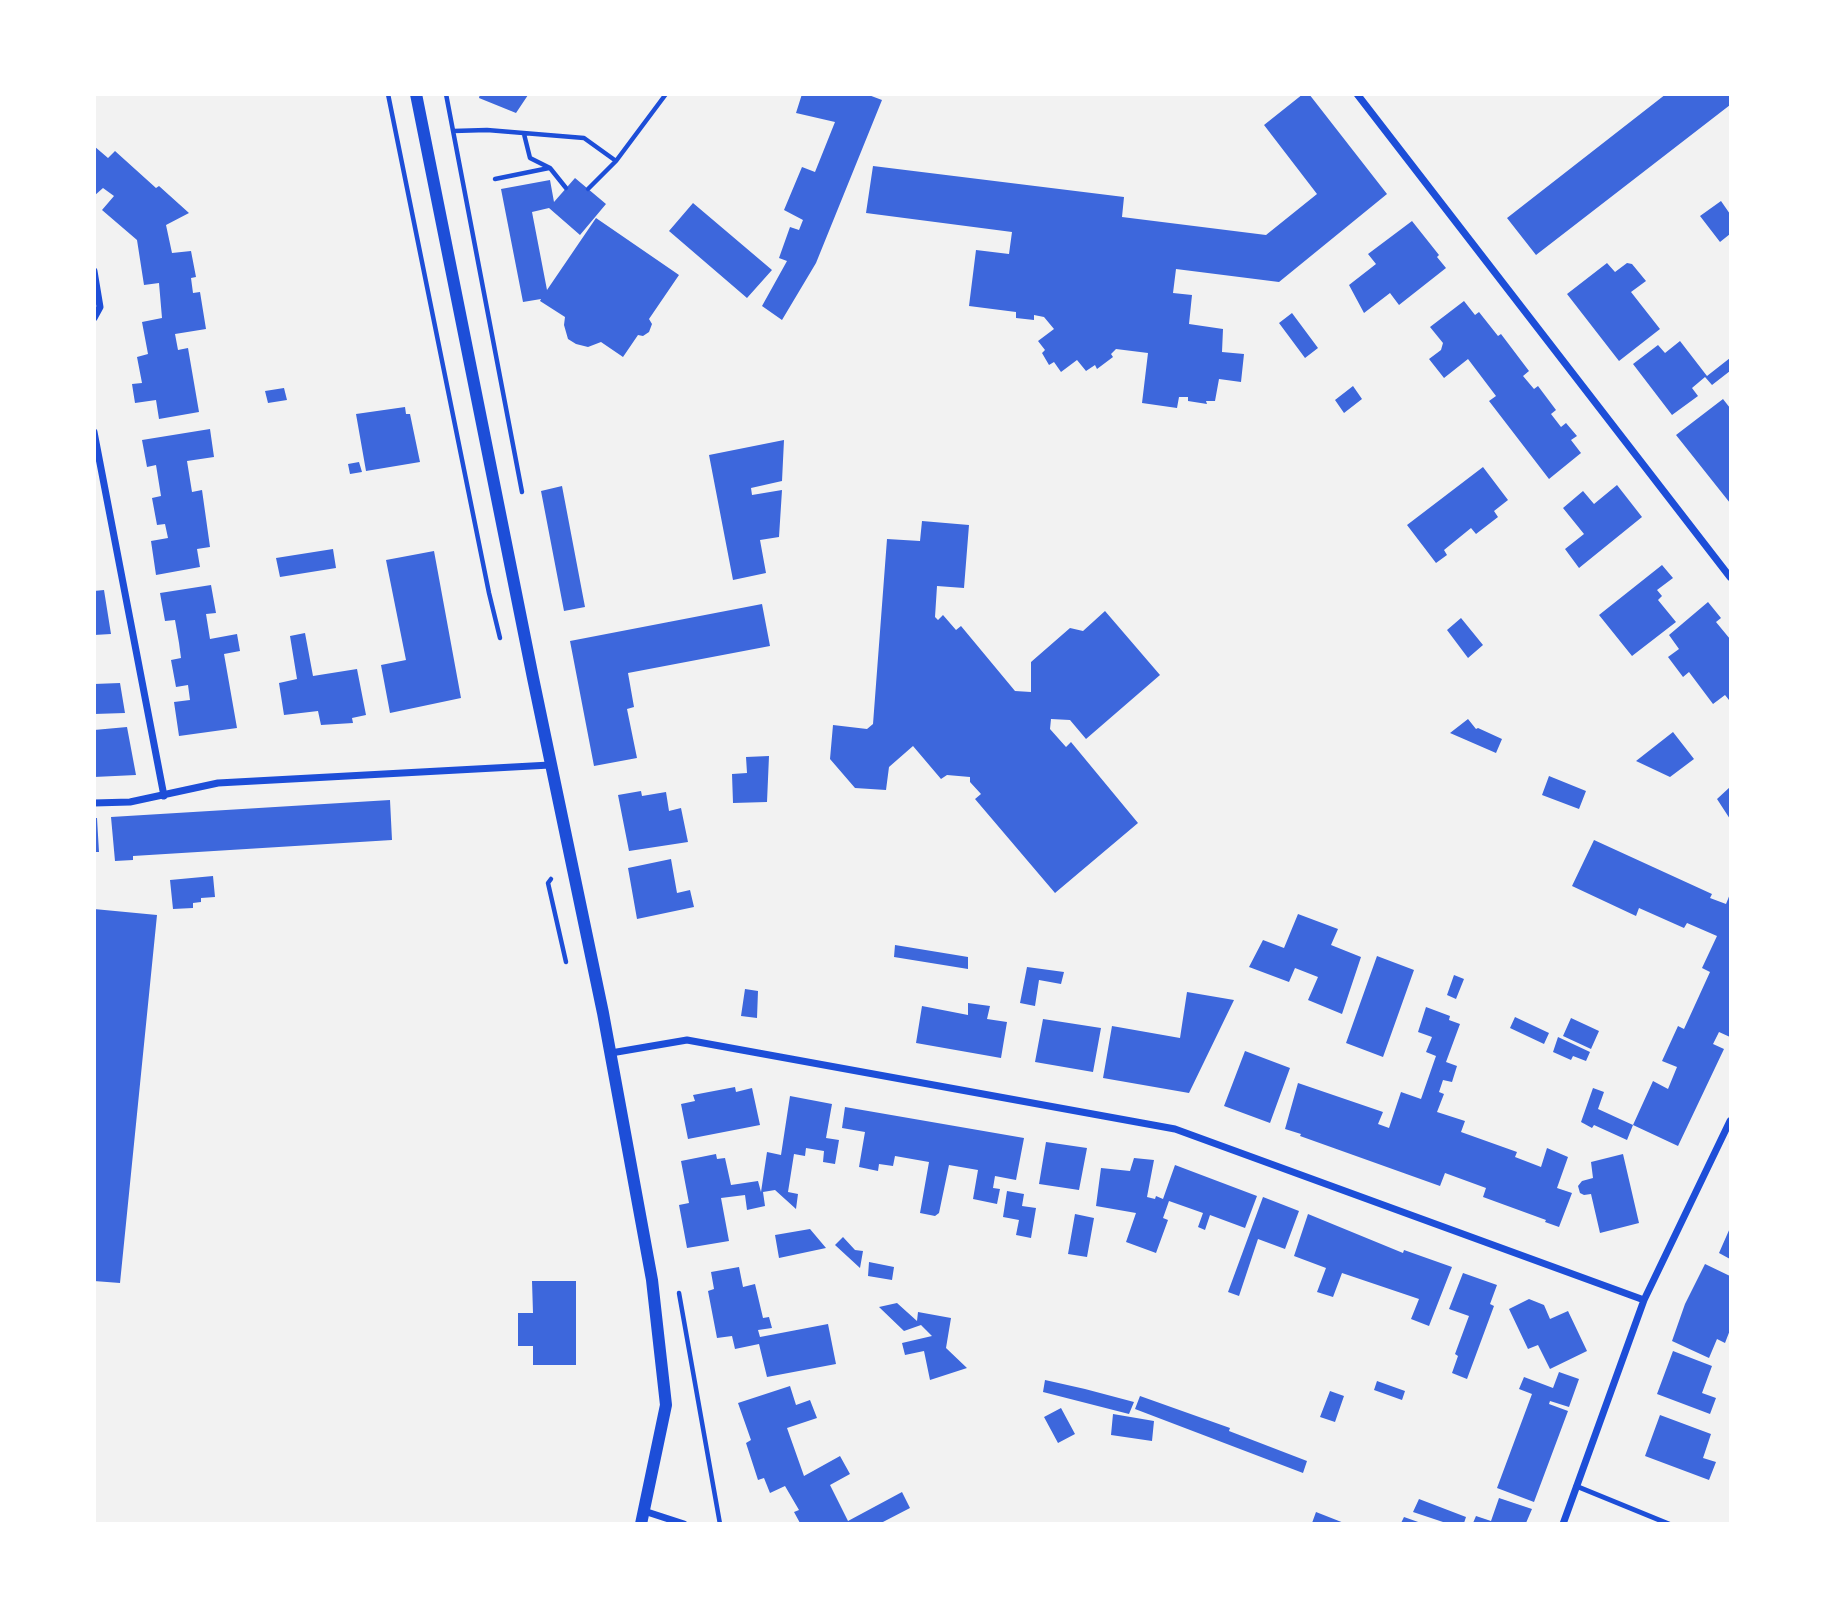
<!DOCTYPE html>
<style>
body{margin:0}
#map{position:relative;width:1825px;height:1618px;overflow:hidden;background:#f2f2f2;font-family:Commissioner,sans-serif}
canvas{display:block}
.frame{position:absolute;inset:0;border:96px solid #fff;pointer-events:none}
</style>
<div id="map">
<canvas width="1825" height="1618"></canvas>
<div class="frame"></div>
</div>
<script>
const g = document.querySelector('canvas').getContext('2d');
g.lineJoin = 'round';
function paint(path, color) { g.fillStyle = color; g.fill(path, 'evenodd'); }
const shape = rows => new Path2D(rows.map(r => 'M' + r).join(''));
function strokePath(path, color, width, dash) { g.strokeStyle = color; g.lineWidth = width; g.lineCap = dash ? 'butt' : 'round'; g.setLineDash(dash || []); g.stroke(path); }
const building = shape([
 [480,94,526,94,528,95,516,113,479,98],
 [802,94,866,94,882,100,816,263,782,320,762,306,787,261,779,258,790,227,799,230,803,220,784,210,802,167,815,172,835,122,796,113],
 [1303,94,1309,94,1387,194,1279,282,1176,269,1173,293,1192,295,1189,324,1223,329,1222,352,1244,354,1241,382,1219,379,1215,401,1206,401,1207,404,1188,401,1188,397,1179,397,1177,408,1142,403,1148,353,1116,349,1111,354,1113,357,1097,369,1095,365,1086,371,1077,360,1061,372,1054,362,1049,365,1042,353,1045,350,1038,341,1054,329,1044,317,1034,315,1034,320,1016,318,1016,312,969,306,976,250,1009,254,1012,232,866,213,873,166,1124,197,1122,217,1266,235,1317,194,1264,125],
 [1666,94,1730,94,1730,105,1536,255,1507,218],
 [94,146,108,158,115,151,156,188,159,186,189,213,166,225,172,253,191,251,196,277,191,278,193,293,200,292,206,329,175,334,178,350,188,348,199,412,159,419,156,400,135,403,132,384,142,383,137,357,148,354,142,322,162,318,159,283,144,285,137,240,102,210,114,196,103,188,94,196],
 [575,178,606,204,580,235,549,208,532,212,547,290,596,218,679,275,649,319,652,324,649,332,643,336,638,335,623,357,601,342,588,347,576,344,568,339,564,325,565,317,540,301,541,299,523,302,501,189,550,180,554,202],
 [1721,201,1730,214,1730,234,1720,242,1700,216],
 [693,203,772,270,747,298,669,231],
 [1412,221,1439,255,1437,257,1446,268,1399,305,1390,293,1364,313,1349,285,1376,264,1368,254],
 [1607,263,1615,272,1627,263,1632,264,1646,281,1631,292,1660,329,1619,361,1567,294],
 [1464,301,1475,315,1479,312,1498,336,1501,334,1529,371,1523,376,1534,389,1538,386,1556,410,1551,414,1561,427,1566,423,1577,436,1571,440,1581,453,1549,479,1489,401,1496,396,1468,359,1444,378,1429,359,1441,350,1443,343,1430,327],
 [1292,313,1318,348,1305,358,1279,323],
 [1680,341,1707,376,1730,358,1730,371,1712,385,1705,377,1692,388,1698,396,1672,415,1633,364,1658,345,1665,353],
 [1353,386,1362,399,1344,413,1335,400],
 [284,388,287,400,268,403,265,391],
 [1723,399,1730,408,1730,503,1676,435],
 [405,407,406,414,410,414,420,462,366,471,356,414],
 [210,429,214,457,187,461,192,492,202,490,210,547,197,549,200,567,156,575,151,541,168,538,165,524,157,525,152,498,161,496,156,465,147,467,142,440],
 [784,440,782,481,751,488,752,495,782,490,779,537,760,540,766,573,733,580,709,455],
 [359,462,362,472,350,474,348,464],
 [1483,467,1508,500,1494,511,1498,517,1476,534,1471,528,1444,550,1447,555,1436,563,1407,525],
 [1617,485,1642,517,1579,568,1565,549,1584,534,1563,508,1583,491,1594,504],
 [562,486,585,607,564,611,541,491],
 [922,521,969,525,964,588,937,586,935,617,938,620,943,615,956,630,961,626,1015,691,1031,692,1031,662,1070,628,1083,631,1105,611,1160,675,1086,739,1070,720,1051,719,1050,729,1066,747,1071,742,1138,823,1055,893,975,799,981,794,970,782,970,777,947,775,941,779,913,746,889,767,886,790,855,788,830,759,833,725,867,729,873,724,887,539,920,541],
 [333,549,336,568,280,577,276,558],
 [434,551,461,698,390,713,381,665,406,660,386,560],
 [1662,565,1673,578,1657,590,1662,596,1658,600,1676,622,1632,656,1599,615],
 [211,585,216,613,206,614,210,639,237,634,240,651,224,654,237,728,179,736,174,702,190,700,188,685,176,687,171,660,181,658,179,643,175,620,165,621,160,593],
 [104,590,111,634,94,635,94,591],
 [1708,602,1721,618,1716,622,1730,639,1730,699,1729,700,1725,695,1713,704,1689,672,1683,677,1668,657,1679,649,1669,635],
 [762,604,770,646,628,673,634,707,627,709,637,758,594,766,570,641],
 [1461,618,1483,645,1468,658,1447,630],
 [305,633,313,676,357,669,366,715,352,718,353,723,321,725,318,711,284,715,279,683,297,679,290,636],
 [120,683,125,713,94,714,94,684],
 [1468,719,1476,729,1478,728,1502,739,1496,753,1450,733],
 [127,727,136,775,94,777,94,730],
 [1673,732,1694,759,1670,777,1636,761],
 [769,756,767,802,733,803,732,774,747,773,746,757],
 [1549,776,1586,791,1579,809,1542,795],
 [1730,787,1730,819,1717,799],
 [641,791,642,796,666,792,669,811,681,808,688,842,629,851,618,795],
 [390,800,392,840,133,856,133,860,115,861,111,817],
 [94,818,97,818,99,852,94,852],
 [1594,840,1712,894,1710,898,1726,904,1730,894,1730,1037,1719,1032,1713,1044,1724,1049,1678,1146,1633,1125,1627,1140,1594,1125,1592,1128,1581,1122,1593,1088,1604,1092,1598,1109,1633,1125,1653,1081,1668,1089,1677,1067,1662,1061,1678,1026,1684,1029,1710,972,1702,968,1717,936,1687,923,1684,928,1639,908,1636,916,1572,886],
 [671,859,677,893,690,890,694,907,637,919,628,868],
 [213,876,215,897,201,898,201,902,193,903,193,908,173,909,170,880],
 [94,909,157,915,120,1283,94,1281],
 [1298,914,1338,929,1331,945,1361,957,1342,1014,1308,1000,1318,977,1295,968,1289,982,1249,967,1263,940,1284,948],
 [895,945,968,957,968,969,894,957],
 [1377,956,1414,970,1383,1057,1346,1043],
 [1027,967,1064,972,1061,984,1039,980,1035,1006,1020,1003],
 [1454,975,1464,979,1456,999,1447,995],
 [745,989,758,991,757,1018,741,1016],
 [1187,992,1234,1000,1189,1093,1103,1078,1112,1026,1180,1038],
 [968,1003,990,1006,987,1019,1007,1022,1001,1058,916,1043,922,1006,968,1015],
 [1426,1007,1450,1016,1449,1020,1460,1024,1446,1062,1457,1066,1452,1082,1443,1080,1439,1092,1444,1094,1437,1112,1465,1121,1461,1132,1517,1152,1515,1157,1541,1167,1547,1148,1568,1157,1557,1188,1572,1193,1559,1227,1545,1222,1546,1220,1483,1197,1486,1188,1445,1173,1440,1186,1300,1136,1301,1134,1285,1129,1298,1083,1383,1112,1378,1124,1389,1128,1401,1092,1421,1099,1436,1056,1426,1052,1432,1037,1418,1032],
 [1515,1017,1549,1033,1544,1044,1510,1028],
 [1571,1018,1599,1031,1591,1049,1563,1036],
 [1043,1019,1101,1028,1093,1072,1035,1062],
 [1558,1037,1590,1052,1586,1061,1573,1056,1571,1060,1553,1052],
 [1245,1051,1290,1068,1270,1123,1224,1106],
 [735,1087,736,1092,752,1088,760,1125,688,1139,681,1104,695,1101,693,1095],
 [790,1096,832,1104,826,1138,839,1140,835,1164,823,1162,824,1151,806,1148,805,1156,794,1154,788,1192,798,1194,796,1209,775,1190,763,1192,765,1206,747,1210,745,1195,721,1198,729,1241,687,1248,679,1205,689,1203,681,1161,716,1154,717,1159,725,1158,731,1185,758,1181,761,1192,767,1152,781,1155],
 [845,1107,1024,1138,1016,1180,995,1176,993,1188,1000,1189,997,1204,973,1199,978,1170,949,1165,939,1213,935,1216,920,1213,929,1162,895,1156,893,1166,879,1164,878,1171,859,1167,865,1132,842,1128],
 [1046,1142,1087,1148,1079,1190,1039,1184],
 [1623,1154,1639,1223,1600,1233,1591,1194,1584,1195,1580,1193,1578,1186,1582,1181,1593,1178,1591,1162],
 [1134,1158,1154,1160,1147,1197,1155,1199,1156,1196,1163,1199,1175,1165,1257,1196,1245,1228,1210,1215,1205,1230,1198,1227,1203,1213,1169,1201,1163,1218,1168,1220,1156,1253,1126,1242,1136,1213,1096,1206,1101,1168,1130,1171],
 [1007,1191,1024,1194,1022,1206,1036,1208,1031,1238,1016,1235,1019,1220,1003,1217],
 [1263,1197,1299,1211,1285,1249,1258,1239,1239,1296,1228,1292],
 [1075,1214,1094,1218,1087,1257,1068,1254],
 [1308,1214,1403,1253,1404,1250,1452,1267,1429,1326,1411,1319,1419,1299,1342,1273,1333,1297,1317,1292,1326,1268,1294,1256],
 [1730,1228,1730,1259,1719,1253],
 [810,1229,826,1248,779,1258,775,1235],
 [843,1237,855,1250,863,1251,860,1268,835,1245],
 [869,1262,894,1267,892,1280,868,1276],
 [1705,1264,1730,1276,1730,1330,1725,1343,1717,1339,1709,1358,1672,1341,1685,1304],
 [739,1267,743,1287,755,1284,763,1318,769,1317,772,1328,758,1330,760,1337,828,1324,836,1364,767,1377,759,1344,735,1349,732,1336,717,1338,708,1291,714,1289,711,1272],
 [1463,1273,1497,1285,1490,1304,1494,1306,1467,1379,1452,1373,1458,1356,1455,1354,1469,1316,1449,1309],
 [532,1281,576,1281,576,1365,533,1365,533,1346,518,1346,518,1313,533,1313],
 [1529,1299,1544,1305,1550,1319,1568,1311,1587,1351,1550,1369,1538,1345,1528,1349,1509,1309],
 [897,1303,917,1321,918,1312,951,1318,946,1348,967,1368,930,1380,924,1351,905,1355,902,1343,932,1336,921,1325,904,1331,879,1307],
 [1673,1351,1712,1366,1702,1393,1716,1398,1710,1414,1657,1394],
 [1559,1372,1579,1379,1569,1407,1550,1401,1549,1404,1568,1411,1534,1502,1497,1488,1532,1394,1519,1389,1524,1377,1553,1388],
 [1045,1380,1085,1389,1134,1402,1129,1414,1043,1392],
 [1377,1381,1405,1391,1402,1400,1374,1390],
 [790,1386,796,1405,810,1400,817,1418,787,1428,804,1476,840,1456,850,1474,830,1485,848,1521,902,1492,910,1508,881,1523,800,1523,794,1512,799,1510,785,1486,770,1493,764,1478,758,1480,746,1443,751,1440,738,1403],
 [1330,1391,1344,1396,1335,1422,1320,1417],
 [1140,1396,1230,1428,1229,1431,1307,1461,1303,1473,1135,1409],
 [1061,1408,1075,1434,1058,1443,1044,1417],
 [1113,1414,1154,1421,1152,1441,1111,1435],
 [1660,1415,1711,1434,1703,1458,1716,1462,1709,1480,1645,1456],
 [1499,1498,1532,1509,1526,1523,1473,1523,1476,1516,1491,1521],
 [1419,1499,1466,1517,1464,1523,1446,1523,1413,1512],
 [1316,1512,1344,1523,1312,1523],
 [1404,1517,1421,1523,1401,1523]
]);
const path = shape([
 [388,94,489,593,500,638],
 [446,94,522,492],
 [453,131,487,130,584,138,616,161],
 [524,134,530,158,550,168,566,188],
 [495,179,549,168],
 [588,189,616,161,666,94],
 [551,879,548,883,566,962],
 [679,1293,720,1524]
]);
const service = shape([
 [1576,1486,1669,1524]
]);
const minor = shape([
 [1357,94,1730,577],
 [94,271,100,307,94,318],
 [94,432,164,796],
 [94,803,130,802,218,783,550,765],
 [611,1053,687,1040,1175,1129,1644,1300],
 [644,1511,684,1524],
 [1563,1524,1644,1300,1730,1121]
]);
const tertiary = shape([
 [416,94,533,678,603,1013,652,1280,666,1405,641,1524]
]);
paint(building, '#3d67dc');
strokePath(path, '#1d4ed8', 4.5);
strokePath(service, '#1d4ed8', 5);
strokePath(minor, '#1d4ed8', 7);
strokePath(tertiary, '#1d4ed8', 12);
</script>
